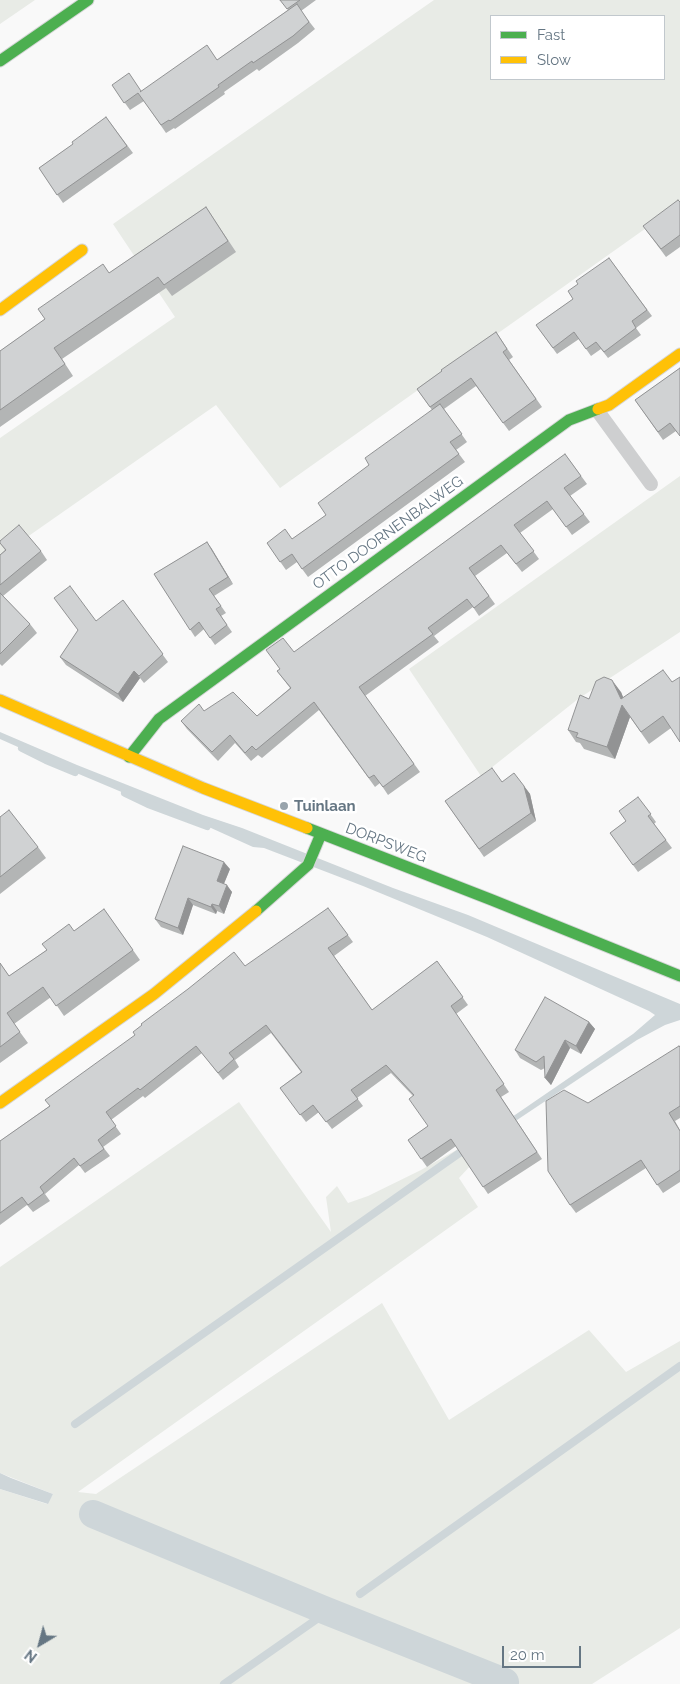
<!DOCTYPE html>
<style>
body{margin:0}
#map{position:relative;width:680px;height:1684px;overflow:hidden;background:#f9f9f9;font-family:Raleway,sans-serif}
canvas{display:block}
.legend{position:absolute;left:490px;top:15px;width:175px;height:65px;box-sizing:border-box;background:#fff;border:1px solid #c1c8cd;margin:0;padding:6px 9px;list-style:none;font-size:15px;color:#657683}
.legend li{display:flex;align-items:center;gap:10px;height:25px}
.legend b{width:25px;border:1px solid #c1c8cd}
.north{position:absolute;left:15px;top:1619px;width:50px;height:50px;-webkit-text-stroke:4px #fff;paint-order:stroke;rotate:217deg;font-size:14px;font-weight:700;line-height:20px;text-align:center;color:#657683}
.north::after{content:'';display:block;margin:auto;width:18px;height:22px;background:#657683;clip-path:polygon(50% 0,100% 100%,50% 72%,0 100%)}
.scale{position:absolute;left:502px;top:1646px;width:79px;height:22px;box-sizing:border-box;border:2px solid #657683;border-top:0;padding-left:6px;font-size:15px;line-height:18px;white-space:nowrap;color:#657683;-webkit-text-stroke:4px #fff;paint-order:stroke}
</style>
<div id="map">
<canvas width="680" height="1684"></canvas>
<ul class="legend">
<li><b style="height:6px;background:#4caf50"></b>Fast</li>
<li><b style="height:6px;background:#ffc107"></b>Slow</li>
</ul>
<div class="north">N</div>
<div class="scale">20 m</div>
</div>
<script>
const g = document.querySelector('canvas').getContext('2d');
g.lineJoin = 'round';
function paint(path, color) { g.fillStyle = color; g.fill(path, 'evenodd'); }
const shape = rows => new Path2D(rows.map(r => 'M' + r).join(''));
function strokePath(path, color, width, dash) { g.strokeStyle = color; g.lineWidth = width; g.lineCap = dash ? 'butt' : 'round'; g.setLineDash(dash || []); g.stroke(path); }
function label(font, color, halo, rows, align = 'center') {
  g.font = font + ' Raleway,sans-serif'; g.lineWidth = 5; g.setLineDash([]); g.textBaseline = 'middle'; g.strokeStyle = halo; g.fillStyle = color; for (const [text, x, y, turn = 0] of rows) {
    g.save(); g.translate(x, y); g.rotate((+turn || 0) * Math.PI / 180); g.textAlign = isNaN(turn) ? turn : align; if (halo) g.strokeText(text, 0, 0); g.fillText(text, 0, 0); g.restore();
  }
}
const green = shape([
 [0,0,35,0,0,24],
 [434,0,680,0,680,204,280,488,216,405,0,556,0,438,175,317,113,224],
 [491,16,664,16,664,79,491,79],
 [680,476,680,632,578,699,481,776,409,669],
 [239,1102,331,1232,326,1197,337,1186,348,1203,368,1196,421,1170,460,1148,499,1135,459,1178,478,1207,78,1492,96,1494,382,1303,449,1420,589,1330,626,1372,680,1341,680,1628,592,1684,0,1684,0,1489,47,1504,53,1494,0,1473,0,1267]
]);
const water = shape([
 [0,732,77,765,203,815,242,828,393,888,468,915,680,1004,680,1020,665,1025,637,1040,499,1132,496,1128,633,1034,655,1015,649,1011,487,937,363,886,264,848,253,847,200,823,143,801,74,772,0,739],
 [0,1473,11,1478,53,1494,48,1504,0,1489]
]);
const stream = shape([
 [22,748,46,760,75,772],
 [125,793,148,804,207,826],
 [75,1424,468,1147],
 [360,1594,680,1366],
 [224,1684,317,1619,324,1610]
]);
const canal = shape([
 [93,1514,324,1610,505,1682]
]);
const lane = shape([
 [597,410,651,484]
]);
const fast = shape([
 [0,61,88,0],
 [129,757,159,719,569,420,598,409],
 [307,828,492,900,680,976],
 [256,911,308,865,321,834]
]);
const slow = shape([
 [0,310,82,250],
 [598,409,609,405,680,354],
 [0,700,203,788,307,828],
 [0,1103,154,994,256,911]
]);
const wall = shape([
 [280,0,316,0,301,11,315,29,298,43,259,71,257,69,224,92,225,94,175,129,174,128,166,133,144,101,130,110,112,85,141,91,217,60,288,10],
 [106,117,133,153,63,203,39,168,73,144],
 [680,202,680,247,666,257,643,226],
 [206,207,236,252,172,296,166,288,62,359,73,376,0,427,0,351,109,273],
 [609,258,652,316,636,328,641,335,608,358,601,349,591,356,579,339,557,354,536,325,573,299,578,284],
 [496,332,513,357,509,360,542,407,509,431,476,386,444,409,467,442,456,450,465,462,308,577,297,562,286,570,267,543,292,539,326,515,369,465,432,410,417,389],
 [680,368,676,431,663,440,635,400],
 [565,454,587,484,570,496,590,522,572,535,553,509,520,533,539,559,522,572,507,553,475,576,495,604,479,616,473,607,434,636,439,642,365,696,420,772,388,795,380,783,375,787,319,710,262,758,258,755,251,761,235,743,218,761,187,729,181,721,204,711,257,716,290,688,277,671,280,669,294,652],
 [207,542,233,584,214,596,226,613,221,616,232,632,215,645,204,629,195,637,154,574],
 [0,543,41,551,47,560,3,596,30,624,37,633,2,666,0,664,0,555,5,550],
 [123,600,168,662,144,683,140,678,123,702,66,665,60,657],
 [663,670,671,728,649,744,630,717,615,759,584,749,580,743,576,742,568,730,589,699,621,692,623,698],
 [502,782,524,786,530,794,536,821,484,857,445,801],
 [638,797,656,822,654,824,672,848,638,872,610,833,626,821],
 [0,817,38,847,46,858,0,894],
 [230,869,224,884,232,892,224,914,217,911,216,914,193,905,183,935,161,927,155,919],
 [328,908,353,942,334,956,372,1010,437,961,468,1005,456,1014,509,1092,501,1097,542,1159,488,1194,456,1146,427,1167,408,1140,428,1126,413,1096,391,1073,357,1098,363,1106,332,1129,319,1112,306,1122,280,1088,301,1072,271,1033,235,1060,239,1067,223,1080,202,1053,145,1098,143,1096,111,1120,121,1134,103,1147,110,1156,85,1173,79,1165,45,1194,50,1201,33,1212,27,1205,0,1225,0,1141],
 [104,909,140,960,64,1016,51,997,14,1024,28,1043,0,1063,0,963,9,976,74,931],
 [589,1022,595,1029,581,1054,570,1048,551,1085,545,1078,545,1068,541,1070,520,1058,515,1050],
 [680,1047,680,1118,675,1121,680,1130,680,1182,663,1193,646,1168,576,1213,570,1205]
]);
const shadedWall = shape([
 [207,542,212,549,233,584,228,577],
 [134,671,140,678,123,702,118,694],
 [612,680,621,692,629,711,621,699],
 [622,705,630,717,615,759,607,747],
 [524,786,530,794,536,821,531,813],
 [224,862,230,869,222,888,217,881],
 [227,885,232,892,224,914,219,906],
 [188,898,193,905,183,935,178,928],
 [212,904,217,911,216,914,211,907],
 [589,1022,595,1029,581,1054,576,1046],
 [565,1040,570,1048,551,1085,545,1078]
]);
const building = shape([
 [280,0,300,0,287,9,280,0],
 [297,4,309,22,293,36,253,63,252,61,218,85,219,87,170,121,169,120,161,125,138,93,124,103,112,85,129,73,141,91,140,92,207,45,217,60,297,4],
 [106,117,127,146,57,195,39,168,73,144,72,142,106,117],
 [678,200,680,202,680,235,661,249,643,226,678,200],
 [206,207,228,241,164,285,158,277,54,348,65,364,0,410,0,351,45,319,38,309,103,264,109,273,206,207],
 [609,258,647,310,632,321,636,328,604,352,596,342,586,349,574,332,553,348,536,325,573,299,568,291,578,284,576,281,609,258],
 [496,332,507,349,503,352,536,399,503,423,471,378,430,407,417,389,442,371,441,370,496,332],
 [680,368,680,436,670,423,658,432,635,400,680,368],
 [440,404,462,434,450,442,459,454,302,569,292,554,280,562,267,543,285,529,292,539,326,515,318,503,369,465,365,458,440,404],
 [565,454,581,476,564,488,584,514,566,527,547,501,514,525,534,551,516,564,501,545,469,568,489,596,474,608,467,599,428,628,433,634,359,687,414,764,383,787,374,775,369,778,314,702,256,750,252,746,245,753,230,735,212,752,181,721,199,704,204,711,233,692,257,716,291,688,277,671,280,669,266,650,283,638,294,652,565,454],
 [19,525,41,551,0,585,0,555,6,550,0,543,0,541,19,525],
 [207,542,228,577,209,589,221,606,216,609,227,625,210,638,199,622,190,630,154,574,207,542],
 [70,586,96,621,123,600,163,654,139,676,134,671,118,694,60,657,78,630,54,598,70,586],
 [0,593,30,624,0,654,0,593],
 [663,670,672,682,680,677,680,742,663,716,641,732,622,705,607,747,576,737,578,733,568,730,580,695,589,699,596,681,604,677,612,680,621,699,663,670],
 [492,768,502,782,514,773,524,786,531,813,479,849,445,801,492,768],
 [638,797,651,814,648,816,666,840,633,865,610,833,626,821,619,811,638,797],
 [9,810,38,847,0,877,0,817,9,810],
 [183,846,224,862,217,881,227,885,219,906,212,904,211,907,188,898,178,928,155,919,183,846],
 [328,908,348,935,328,948,372,1010,437,961,463,997,451,1006,504,1084,496,1090,537,1152,483,1187,451,1139,421,1159,408,1140,428,1126,409,1099,414,1095,386,1065,351,1090,358,1099,326,1122,313,1105,300,1115,280,1088,302,1072,266,1025,229,1053,234,1059,218,1073,196,1046,140,1090,138,1088,106,1112,116,1126,98,1140,104,1149,80,1166,74,1158,40,1187,44,1193,28,1205,22,1197,0,1213,0,1141,50,1106,45,1100,135,1035,133,1032,142,1025,141,1024,188,989,234,952,245,966,328,908],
 [104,909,133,950,56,1006,43,987,7,1013,20,1032,0,1047,0,963,9,976,47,950,42,944,69,924,74,931,104,909],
 [545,997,589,1022,576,1046,565,1040,545,1078,544,1056,536,1062,515,1050,545,997],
 [679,1046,680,1047,680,1106,669,1113,680,1131,680,1170,657,1185,641,1160,570,1205,548,1171,546,1101,564,1090,588,1103,679,1046]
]);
const markers = [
 [284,806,5,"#99a4ac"]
];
const streetNames = [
 ["OTTO DOORNENBALWEG",388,533,-36],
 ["DORPSWEG",386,843,21]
];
const poiNames = [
 ["Tuinlaan",294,806]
];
paint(green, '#e8ebe6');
paint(water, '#ced6d9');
strokePath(stream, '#ced6d9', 8);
strokePath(canal, '#ced6d9', 28);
strokePath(fast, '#d5d6d7', 13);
strokePath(slow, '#d5d6d7', 13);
strokePath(lane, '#cecfd0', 14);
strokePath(fast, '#4caf50', 11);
strokePath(slow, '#ffc107', 11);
paint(wall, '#b3b5b5');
paint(shadedWall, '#929394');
paint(building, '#d0d2d3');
strokePath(building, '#929394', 1);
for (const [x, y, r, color] of markers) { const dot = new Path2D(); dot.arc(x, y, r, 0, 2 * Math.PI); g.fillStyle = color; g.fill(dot); strokePath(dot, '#fff', 2); }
label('15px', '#657683', '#fff', streetNames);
label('bold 15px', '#657683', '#fff', poiNames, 'left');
</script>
